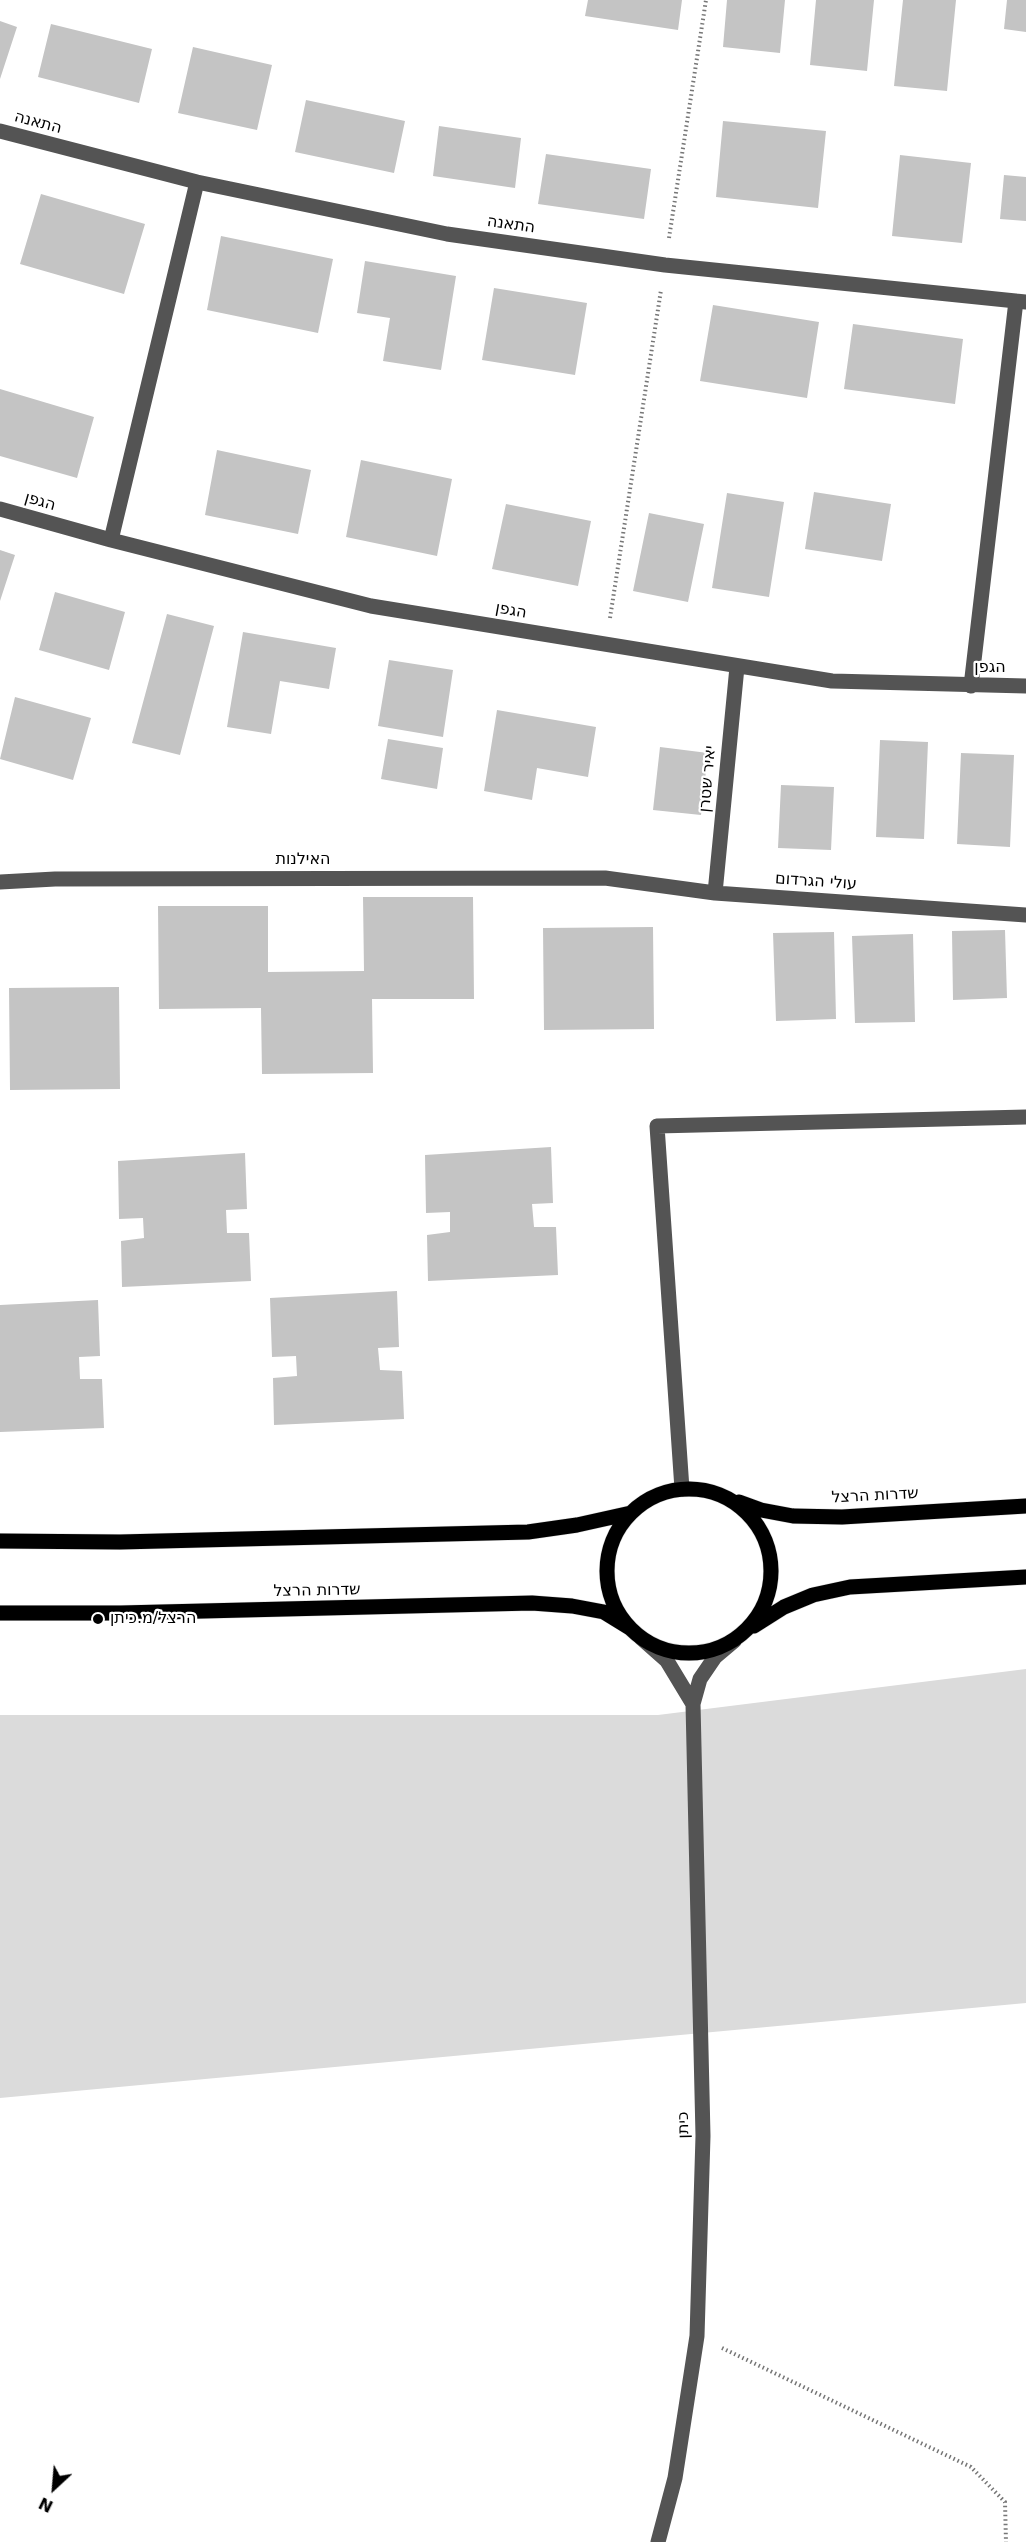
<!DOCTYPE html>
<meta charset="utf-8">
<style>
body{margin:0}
#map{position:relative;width:1026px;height:2542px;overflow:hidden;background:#fff;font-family:"DejaVu Sans",sans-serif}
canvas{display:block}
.north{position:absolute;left:24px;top:2458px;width:60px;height:60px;-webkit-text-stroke:4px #fff;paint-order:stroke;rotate:206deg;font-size:16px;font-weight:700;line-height:24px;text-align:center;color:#000}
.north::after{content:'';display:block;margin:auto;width:21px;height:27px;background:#000;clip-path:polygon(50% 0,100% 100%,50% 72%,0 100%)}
</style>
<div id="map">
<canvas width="1026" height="2542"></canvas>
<div class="north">N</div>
</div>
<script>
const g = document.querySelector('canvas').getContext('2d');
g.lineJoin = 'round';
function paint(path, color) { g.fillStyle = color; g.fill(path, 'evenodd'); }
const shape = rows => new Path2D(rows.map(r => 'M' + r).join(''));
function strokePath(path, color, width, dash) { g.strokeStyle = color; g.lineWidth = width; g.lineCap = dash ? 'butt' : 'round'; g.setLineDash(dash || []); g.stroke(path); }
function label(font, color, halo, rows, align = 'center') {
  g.font = font + ' "DejaVu Sans",Heebo,sans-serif'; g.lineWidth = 4.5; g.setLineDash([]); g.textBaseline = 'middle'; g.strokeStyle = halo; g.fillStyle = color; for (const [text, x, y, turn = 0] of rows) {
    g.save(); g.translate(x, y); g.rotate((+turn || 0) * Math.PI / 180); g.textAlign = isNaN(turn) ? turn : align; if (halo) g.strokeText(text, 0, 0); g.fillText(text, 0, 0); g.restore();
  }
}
const green = shape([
 [1026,1669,1026,2003,0,2098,0,1715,658,1715]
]);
const building = shape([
 [588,0,682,0,678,30,585,16],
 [727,0,785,0,780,53,723,47],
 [816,0,874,0,867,71,810,65],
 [903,0,956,0,947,91,894,86],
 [1007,0,1026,0,1026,32,1004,29],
 [0,21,17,27,0,79],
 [51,24,152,49,139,103,38,77],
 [193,47,272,65,257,130,178,113],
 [306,100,405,121,394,173,295,152],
 [723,121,826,131,818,208,716,197],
 [439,126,521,138,515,188,433,176],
 [546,154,651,169,644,219,538,204],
 [900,155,971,163,962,243,892,236],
 [1004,175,1026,177,1026,221,1000,219],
 [41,194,145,224,124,294,20,264],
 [221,236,333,259,318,333,207,310],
 [365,261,456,276,441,370,383,361,390,318,357,313],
 [494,288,587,303,575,375,482,360],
 [713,305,819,322,807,398,700,381],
 [853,324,963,339,955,404,844,389],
 [0,389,94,417,77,478,0,456],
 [217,450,311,470,298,534,205,515],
 [361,460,452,479,437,556,346,537],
 [814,492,891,504,882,561,805,549],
 [727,493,784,502,769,597,712,588],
 [506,504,591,521,578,586,492,569],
 [649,513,704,524,688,602,633,591],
 [0,550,15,555,0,601],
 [55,592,125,612,109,670,39,650],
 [167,614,214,626,180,755,132,743],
 [243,632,336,648,329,689,280,681,271,734,227,727],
 [389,660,453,670,443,737,378,726],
 [15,697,91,718,73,780,0,759],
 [497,710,596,727,588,777,537,768,532,800,484,791],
 [388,739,443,748,437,789,381,779],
 [880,740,928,742,924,839,876,837],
 [660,747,708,753,701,815,653,810],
 [961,753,1014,755,1010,847,957,844],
 [781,785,834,787,831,850,778,848],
 [363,897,473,897,474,999,372,999,373,1073,262,1074,261,1008,159,1009,158,906,268,906,268,972,364,971],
 [653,927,654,1029,544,1030,543,928],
 [1005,930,1007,998,953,1000,952,931],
 [834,932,836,1019,776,1021,773,933],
 [913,934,915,1022,855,1023,852,936],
 [119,987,120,1089,10,1090,9,988],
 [551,1147,553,1203,532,1204,534,1227,556,1227,558,1275,428,1281,427,1235,450,1232,450,1212,426,1213,425,1155],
 [245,1153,247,1209,226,1210,227,1233,249,1233,251,1281,122,1287,121,1241,144,1238,143,1218,119,1219,118,1161],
 [397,1291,399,1347,378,1348,380,1370,402,1371,404,1419,274,1425,273,1378,297,1376,296,1356,272,1357,270,1298],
 [98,1300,100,1356,79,1357,80,1379,102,1379,104,1428,0,1432,0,1305]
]);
const path = shape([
 [669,238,706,0],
 [610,618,661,290],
 [722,2348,971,2467,1005,2502,1006,2542]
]);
const minor = shape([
 [0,131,197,182,447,234,665,265,1026,302],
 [0,509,111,540,371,606,832,681,1026,686],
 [111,540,197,182],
 [971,686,1016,301],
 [0,882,55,879,605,878,715,893,1026,915],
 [715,893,737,667],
 [682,1489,657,1126,1026,1117],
 [641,1638,667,1661,693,1704],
 [658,2542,675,2478,697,2336,703,2136,693,1704,700,1679,715,1657,734,1641]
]);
const major = shape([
 '607 1571a82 82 0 1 1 164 0a82 82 0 1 1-164 0Z',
 [739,1502,761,1510,793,1516,842,1517,1026,1506],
 [0,1541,120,1542,528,1532,577,1525,631,1513],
 [0,1613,121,1613,532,1603,572,1606,604,1612,630,1628],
 [754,1626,784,1607,813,1595,850,1587,1026,1577]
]);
const markers = [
 [98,1619,6,"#000"]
];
const streetNames = [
 ["התאנה",38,123,15],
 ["התאנה",511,225,8],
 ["הגפן",40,502,16],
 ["הגפן",511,611,10],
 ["הגפן",990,668],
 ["יאיר שטרן",708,779,-85],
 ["האילנות",303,860],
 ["עולי הגרדום",816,882,4],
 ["שדרות הרצל",875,1496,-3],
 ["שדרות הרצל",317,1591,-1],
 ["כיתן",684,2125,-91]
];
const poiNames = [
 ["הרצל/מ.כיתן",110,1619]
];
paint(green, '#dbdbdb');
paint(building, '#c4c4c4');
strokePath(major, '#dbdbdb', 16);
strokePath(path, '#767676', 4, [1.5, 3]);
strokePath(minor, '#545454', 15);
strokePath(major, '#000', 15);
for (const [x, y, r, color] of markers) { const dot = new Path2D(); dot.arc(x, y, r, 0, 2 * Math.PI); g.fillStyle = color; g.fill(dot); strokePath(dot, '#fff', 2); }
label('16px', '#000', '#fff', streetNames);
label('16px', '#000', '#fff', poiNames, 'left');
</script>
